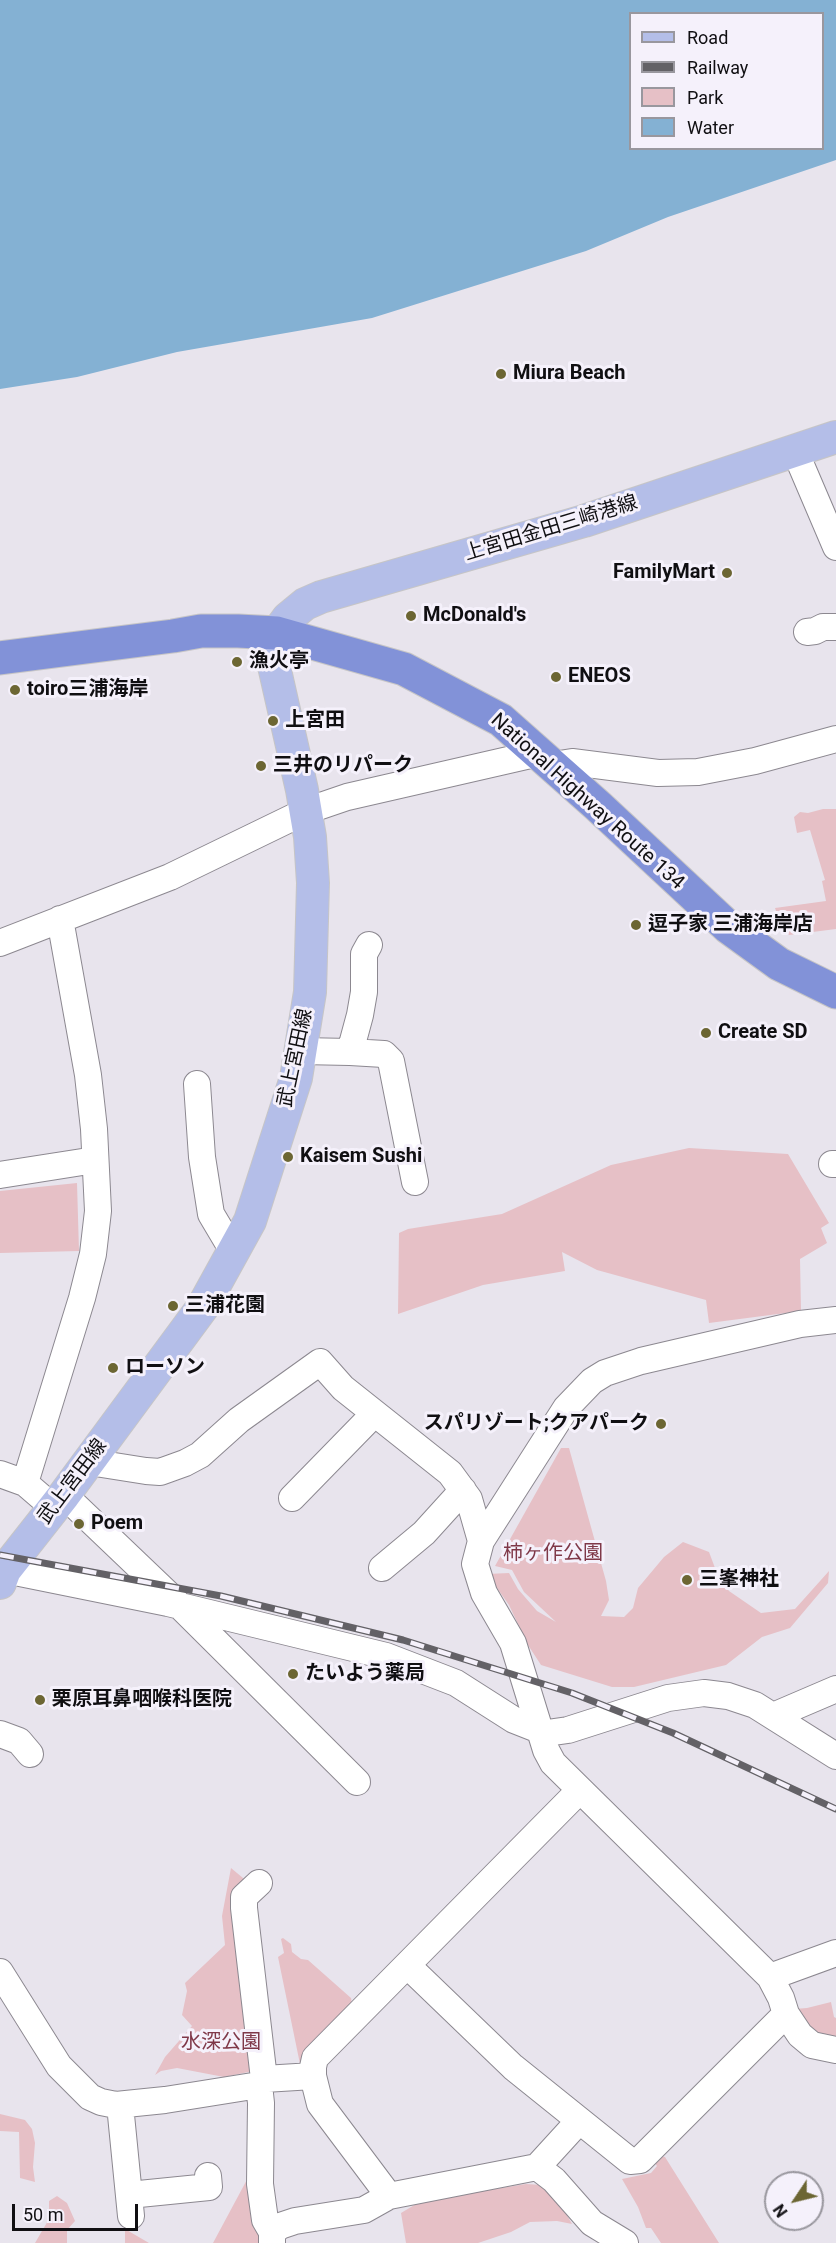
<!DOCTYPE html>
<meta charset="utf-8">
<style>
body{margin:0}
#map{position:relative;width:836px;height:2243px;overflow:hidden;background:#e8e4ed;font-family:Roboto,sans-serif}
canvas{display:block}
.legend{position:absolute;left:629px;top:12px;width:195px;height:138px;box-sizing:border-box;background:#f5f1fb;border:2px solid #99979e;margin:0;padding:8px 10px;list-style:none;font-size:18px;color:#100f12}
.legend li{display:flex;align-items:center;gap:12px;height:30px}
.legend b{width:30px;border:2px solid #99979e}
.north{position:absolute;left:764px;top:2171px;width:60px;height:60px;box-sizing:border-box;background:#f5f1fb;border:2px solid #99979e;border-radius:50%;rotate:235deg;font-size:16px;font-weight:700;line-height:24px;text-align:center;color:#100f12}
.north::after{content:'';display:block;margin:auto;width:21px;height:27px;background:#6c6633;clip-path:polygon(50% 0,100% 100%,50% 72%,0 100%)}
.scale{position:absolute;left:12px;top:2204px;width:126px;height:27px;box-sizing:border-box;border:3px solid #100f12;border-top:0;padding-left:8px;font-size:18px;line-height:21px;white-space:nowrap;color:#100f12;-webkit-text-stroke:4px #f5f1fb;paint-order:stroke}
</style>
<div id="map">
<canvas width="836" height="2243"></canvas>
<ul class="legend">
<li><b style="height:8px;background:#b4bee8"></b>Road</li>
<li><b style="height:8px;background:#636166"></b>Railway</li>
<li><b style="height:16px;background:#e6c0c6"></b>Park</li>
<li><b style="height:16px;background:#84b1d3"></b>Water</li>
</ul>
<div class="north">N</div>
<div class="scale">50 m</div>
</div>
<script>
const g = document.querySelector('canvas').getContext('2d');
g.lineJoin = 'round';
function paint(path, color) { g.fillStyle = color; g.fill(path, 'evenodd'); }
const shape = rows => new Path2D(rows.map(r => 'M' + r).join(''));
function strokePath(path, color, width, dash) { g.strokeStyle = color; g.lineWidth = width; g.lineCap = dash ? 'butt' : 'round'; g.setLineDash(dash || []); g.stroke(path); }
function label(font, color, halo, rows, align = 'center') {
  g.font = font + ' Roboto,"Noto Sans JP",sans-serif'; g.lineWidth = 6; g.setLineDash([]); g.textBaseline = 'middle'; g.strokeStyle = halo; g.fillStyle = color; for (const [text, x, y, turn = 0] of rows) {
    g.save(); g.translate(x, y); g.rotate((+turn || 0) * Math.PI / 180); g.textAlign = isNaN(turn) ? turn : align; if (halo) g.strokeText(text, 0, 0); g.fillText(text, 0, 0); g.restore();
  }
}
const green = shape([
 [823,809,836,809,836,929,789,935,780,922,775,908,826,901,822,881,825,880,810,830,797,833,794,817,800,812,808,813],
 [689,1148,788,1154,829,1223,821,1228,827,1243,800,1259,801,1311,709,1323,706,1300,597,1270,562,1252,565,1271,483,1285,398,1314,399,1233,408,1229,502,1214,611,1165],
 [77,1183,79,1251,0,1253,0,1191],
 [561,1448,569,1448,606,1581,609,1600,601,1616,624,1617,633,1608,638,1588,664,1557,683,1542,709,1552,718,1576,729,1591,761,1613,795,1609,829,1571,828,1583,790,1628,762,1637,726,1665,634,1687,612,1687,541,1665,528,1645,509,1605,487,1574,509,1573,518,1589,537,1611,556,1622,524,1592,512,1570,495,1566],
 [231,1868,249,1883,258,2070,224,2077,177,2068,161,2071,155,2075,165,2057,192,2026,182,2015,187,1991,185,1983,225,1945,222,1916],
 [283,1938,291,1944,292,1952,301,1959,308,1960,351,1998,352,2004,305,2067,300,2064,278,1957,284,1953,281,1939],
 [831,2002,834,2017,836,2018,836,2046,817,2041,794,2009,807,2008],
 [0,2114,25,2120,32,2129,35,2143,33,2167,35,2182,20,2178,19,2132,0,2131],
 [661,2156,665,2157,719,2243,661,2243,651,2228,646,2228,638,2207,622,2179,651,2173,657,2166,654,2162],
 [250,2174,262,2236,258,2243,213,2243],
 [526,2184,542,2185,563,2208,572,2224,557,2221,530,2222,511,2232,478,2243,406,2243,401,2213,421,2201],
 [57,2196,67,2203,75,2221,67,2230,67,2243,35,2243,49,2219,49,2201],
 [125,2229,149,2243,125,2243]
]);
const water = shape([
 [0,0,836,0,836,160,668,217,586,251,372,318,177,352,77,377,0,389],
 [630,14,822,14,822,148,630,148]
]);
const minor = shape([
 [795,451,836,547],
 [807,632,815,631,823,627,836,627],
 [553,765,572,762,658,773,698,772,755,761,836,739],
 [0,943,170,877,306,811,347,797,539,753],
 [301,1051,350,1052,360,1015,364,992,364,954,369,945],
 [350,1052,384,1054,391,1061,415,1182],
 [197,1084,202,1157,211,1214,233,1251],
 [832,1164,836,1164],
 [0,1175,95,1160],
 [836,1320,800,1324,641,1361,605,1373,592,1381,566,1408,481,1541,475,1564,484,1593,513,1643,546,1750,553,1763,770,1977,781,1998,786,2014,800,2035,812,2045,836,2050],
 [89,1462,146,1471,160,1472,185,1463,200,1455,239,1420,320,1362,343,1388,450,1473,469,1499,481,1541],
 [0,1474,25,1483,54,1508],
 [25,1483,82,1298,93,1254,98,1211,94,1129,88,1075,60,919],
 [64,1495,173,1599,357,1782],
 [292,1498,374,1414],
 [382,1568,424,1533,463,1490],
 [5,1570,168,1603,386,1656,456,1683,514,1720,547,1733,568,1730,668,1698,704,1693,728,1696,755,1705,836,1756],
 [773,1716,836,1689],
 [0,1734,19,1741,30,1754],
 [259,1883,244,1897,244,1908,264,2079],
 [408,1966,513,2067,630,2161,640,2160,786,2014],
 [0,1972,59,2066,90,2097,101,2102,116,2105,165,2100,259,2085,264,2079,313,2076],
 [770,1977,836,1953],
 [259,2085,261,2103,260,2184,265,2220,272,2232],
 [120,2105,131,2216],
 [537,2167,554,2180,592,2223,625,2243],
 [129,2195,209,2187,208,2176],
 [389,2196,320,2104,313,2076,313,2067,315,2058,579,1791],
 [272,2243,272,2232,280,2226,295,2221,364,2210,389,2196,537,2167,579,2121]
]);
const major = shape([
 [0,1583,5,1570,64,1495,202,1308,250,1221,296,1078,310,992,313,883,310,837,302,790,274,666,274,649,277,633,288,618,305,604,321,597,584,521,836,437]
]);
const highway = shape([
 [0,658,173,636,201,631,238,631,277,633,404,669,501,720,598,806,728,927,779,964,836,992]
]);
const rail = shape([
 [0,1555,221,1596,403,1640,572,1693,673,1733,836,1809]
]);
const markers = [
 [501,374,6,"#6c6633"],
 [727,573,6,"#6c6633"],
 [411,616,6,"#6c6633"],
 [237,662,6,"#6c6633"],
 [556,677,6,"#6c6633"],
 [15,690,6,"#6c6633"],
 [273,721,6,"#6c6633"],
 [261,766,6,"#6c6633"],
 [636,925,6,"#6c6633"],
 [706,1033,6,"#6c6633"],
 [288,1157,6,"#6c6633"],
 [173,1306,6,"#6c6633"],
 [113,1368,6,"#6c6633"],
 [661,1424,6,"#6c6633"],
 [79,1524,6,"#6c6633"],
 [687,1580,6,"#6c6633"],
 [293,1674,6,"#6c6633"],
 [40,1700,6,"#6c6633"]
];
const poiNames = [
 ["Miura Beach",513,374],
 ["FamilyMart",715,573,"right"],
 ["McDonald's",423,616],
 ["漁火亭",249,662],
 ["ENEOS",568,677],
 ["toiro三浦海岸",27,690],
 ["上宮田",285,721],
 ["三井のリパーク",273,766],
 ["逗子家 三浦海岸店",648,925],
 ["Create SD",718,1033],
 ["Kaisem Sushi",300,1157],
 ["三浦花園",185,1306],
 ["ローソン",125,1368],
 ["スパリゾート;クアパーク",649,1424,"right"],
 ["Poem",91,1524],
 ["三峯神社",699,1580],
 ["たいよう薬局",305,1674],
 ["栗原耳鼻咽喉科医院",52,1700]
];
const streetNames = [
 ["上宮田金田三崎港線",551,529,-17],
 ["National Highway Route 134",587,802,42],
 ["武上宮田線",296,1058,-78],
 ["武上宮田線",73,1482,-53]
];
const parkNames = [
 ["柿ヶ作公園",553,1554],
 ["水深公園",221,2043]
];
paint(green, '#e6c0c6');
paint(water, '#84b1d3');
strokePath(minor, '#8c8890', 28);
strokePath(major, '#c6c5c6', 34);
strokePath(highway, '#c6c5c6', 35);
strokePath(minor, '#fff', 26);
strokePath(major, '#b4bee8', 32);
strokePath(highway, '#8292d8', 33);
strokePath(rail, '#636166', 7);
strokePath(rail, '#f5f1fb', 4.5, [14]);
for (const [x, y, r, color] of markers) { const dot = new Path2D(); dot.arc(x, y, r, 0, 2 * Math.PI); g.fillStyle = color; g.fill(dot); strokePath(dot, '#f5f1fb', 2); }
label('bold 20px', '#100f12', '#f5f1fb', poiNames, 'left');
label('20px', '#100f12', '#f5f1fb', streetNames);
label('20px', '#7f3848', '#f5f1fb', parkNames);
</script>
